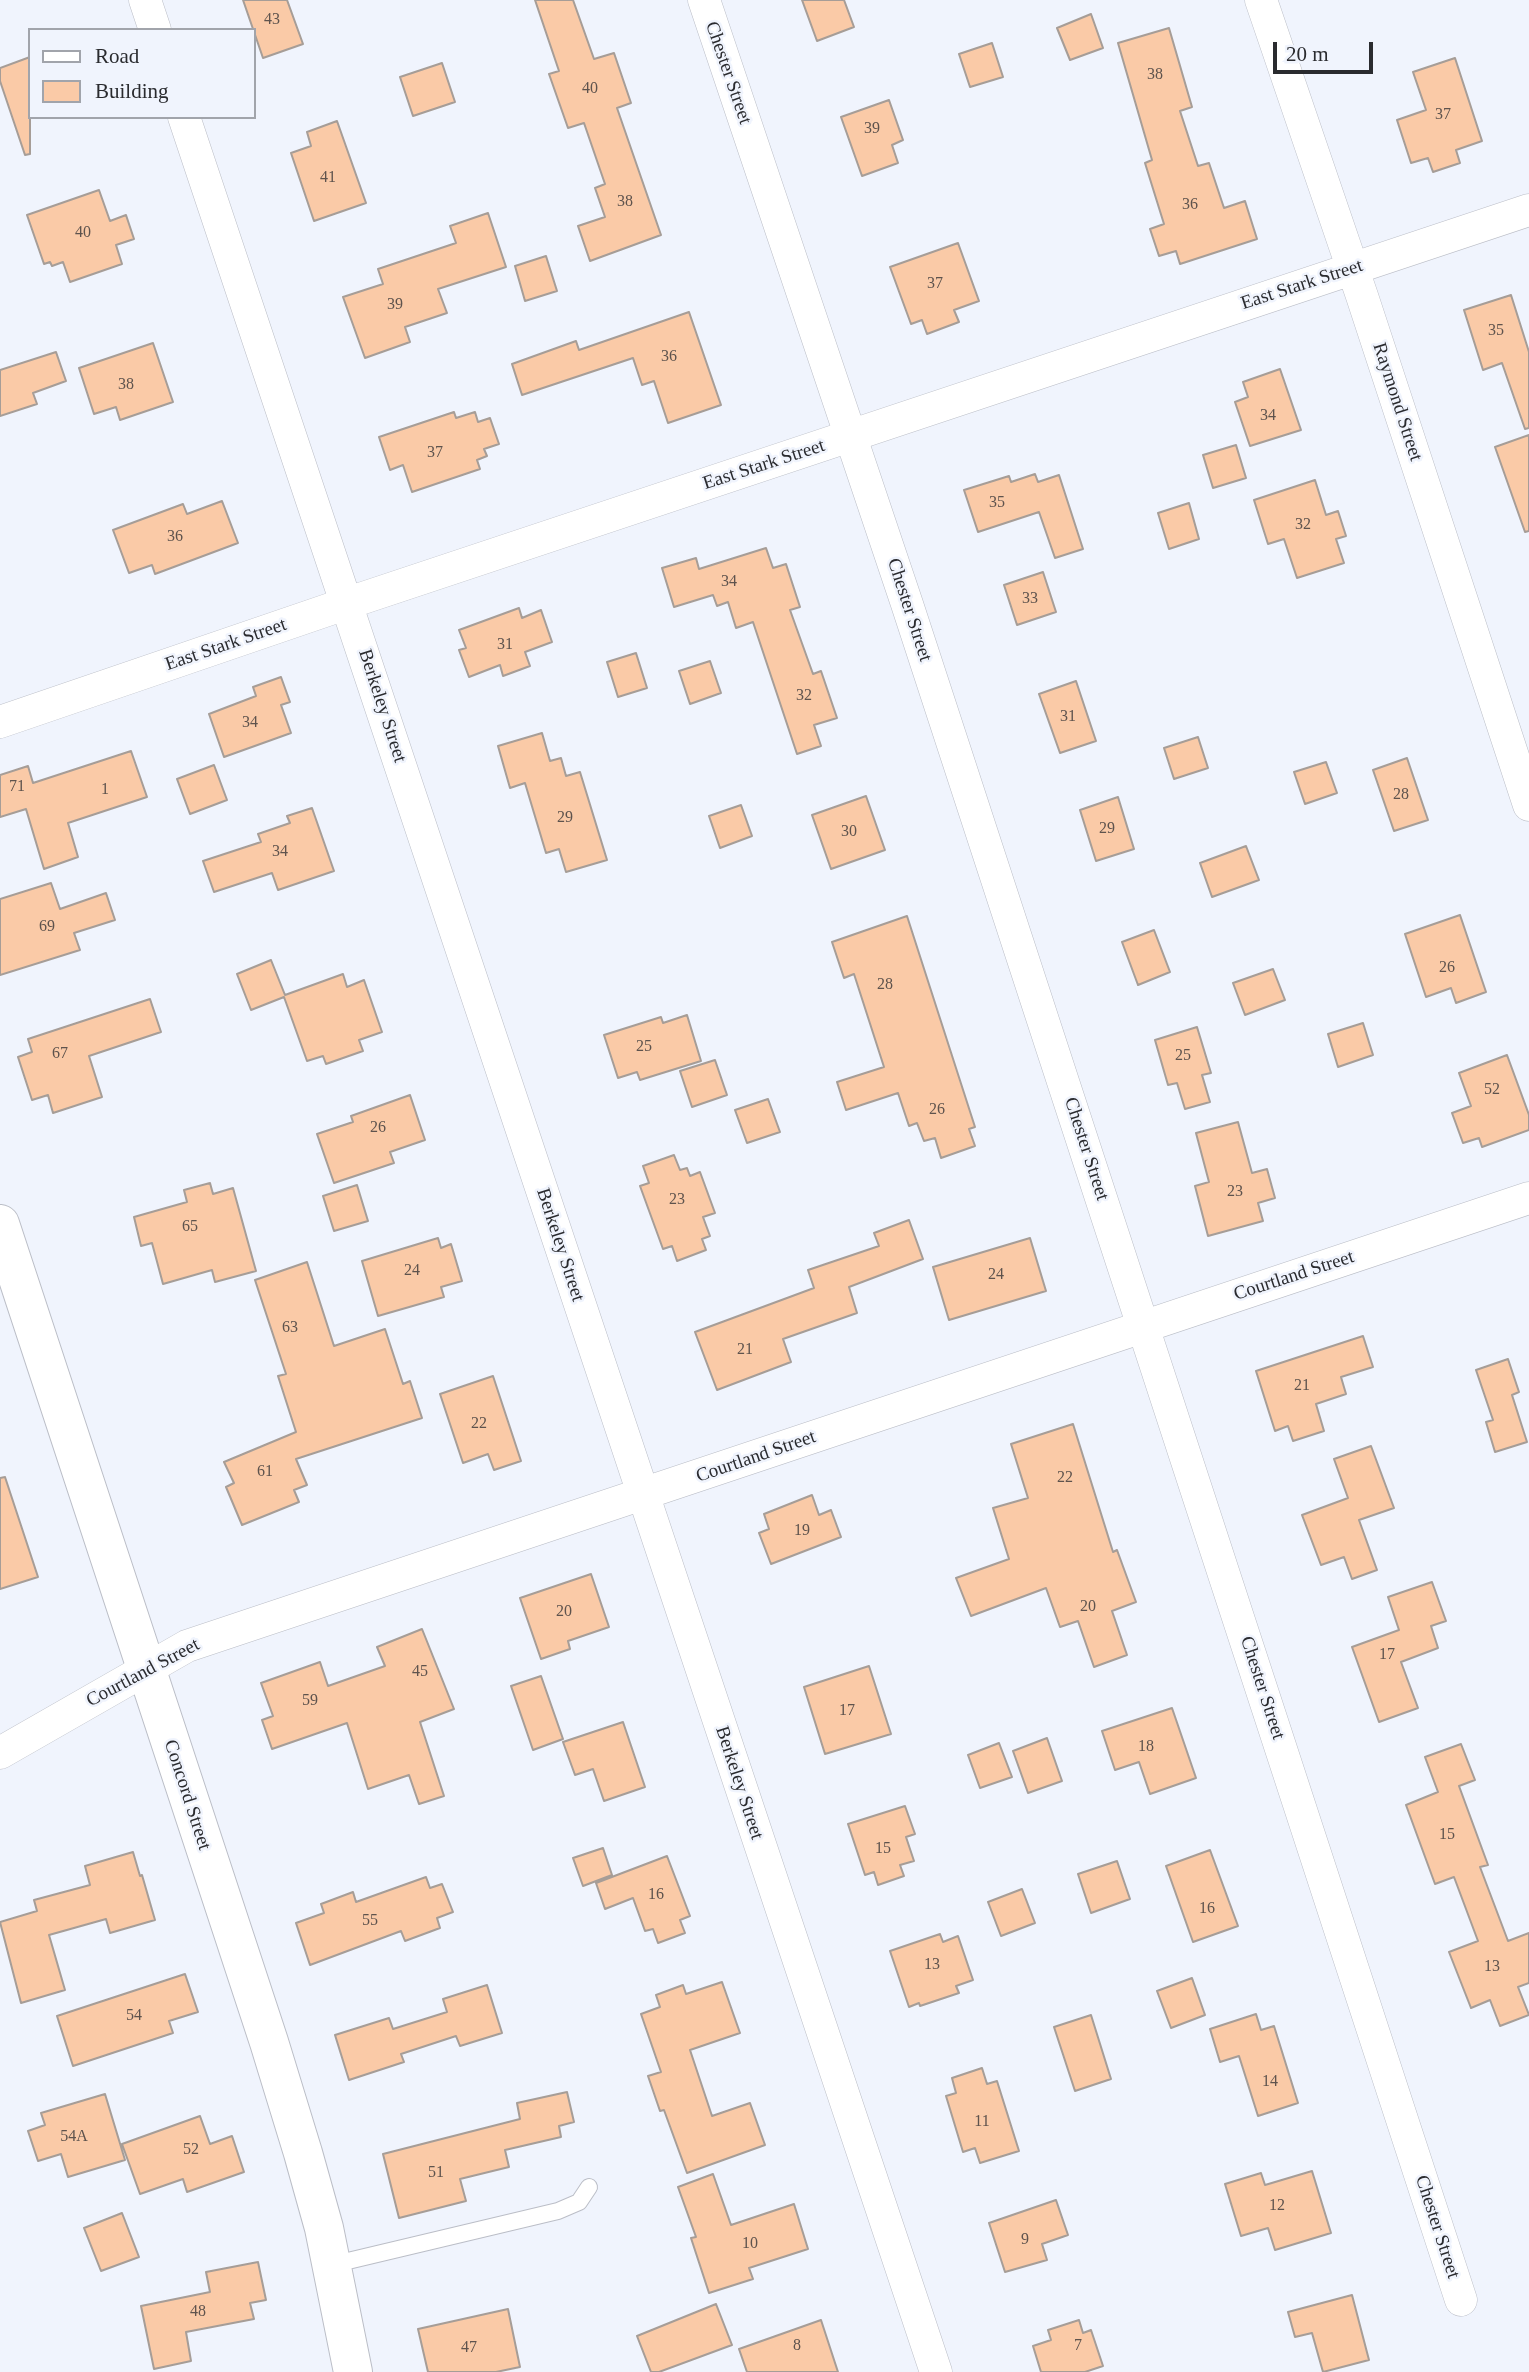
<!DOCTYPE html>
<style>
body{margin:0}
#map{position:relative;width:1529px;height:2372px;overflow:hidden;background:#f0f4fd;font-family:"Times New Roman",serif}
canvas{display:block}
.legend{position:absolute;left:28px;top:28px;width:228px;height:91px;box-sizing:border-box;background:#f0f4fd;border:2px solid #a1a4ab;margin:0;padding:9px 12px;list-style:none;font-size:21px;color:#2a2b2f}
.legend li{display:flex;align-items:center;gap:14px;height:35px}
.legend b{width:35px;border:2px solid #a1a4ab}
.scale{position:absolute;left:1273px;top:42px;width:100px;height:32px;box-sizing:border-box;border:4px solid #2a2b2f;border-top:0;padding-left:9px;font-size:21px;line-height:24px;white-space:nowrap;color:#2a2b2f;-webkit-text-stroke:5px #f0f4fd;paint-order:stroke}
</style>
<div id="map">
<canvas width="1529" height="2372"></canvas>
<ul class="legend">
<li><b style="height:9px;background:#fff"></b>Road</li>
<li><b style="height:19px;background:#facaa7"></b>Building</li>
</ul>
<div class="scale">20 m</div>
</div>
<script>
const g = document.querySelector('canvas').getContext('2d');
g.lineJoin = 'round';
function paint(path, color) { g.fillStyle = color; g.fill(path, 'evenodd'); }
const shape = rows => new Path2D(rows.map(r => 'M' + r).join(''));
function strokePath(path, color, width, dash) { g.strokeStyle = color; g.lineWidth = width; g.lineCap = dash ? 'butt' : 'round'; g.setLineDash(dash || []); g.stroke(path); }
function label(font, color, halo, rows, align = 'center') {
  g.font = font + ' "Times New Roman",serif'; g.lineWidth = 5; g.setLineDash([]); g.textBaseline = 'middle'; g.strokeStyle = halo; g.fillStyle = color; for (const [text, x, y, turn = 0] of rows) {
    g.save(); g.translate(x, y); g.rotate((+turn || 0) * Math.PI / 180); g.textAlign = isNaN(turn) ? turn : align; if (halo) g.strokeText(text, 0, 0); g.fillText(text, 0, 0); g.restore();
  }
}
const building = shape([
 [243,0,287,0,303,44,263,58,243,0],
 [535,0,573,0,594,59,614,53,631,103,617,108,661,235,590,261,578,226,605,217,595,188,605,184,584,123,568,128,549,74,559,71,535,0],
 [802,0,844,0,854,27,817,41,802,0],
 [1091,14,1103,48,1070,60,1057,28,1091,14],
 [1169,28,1192,107,1180,111,1198,166,1209,163,1224,208,1245,201,1257,239,1180,264,1176,251,1159,256,1150,229,1164,224,1145,163,1152,160,1118,43,1169,28],
 [992,43,1003,77,970,87,959,54,992,43],
 [30,57,30,154,25,155,0,81,0,68,30,57],
 [1455,58,1482,141,1456,150,1460,163,1433,172,1428,158,1411,163,1397,120,1426,110,1413,72,1455,58],
 [442,63,455,102,413,116,400,77,442,63],
 [889,100,903,140,892,145,898,163,862,176,841,117,889,100],
 [337,121,366,203,314,221,291,153,311,146,307,132,337,121],
 [99,190,110,221,126,215,134,239,116,245,122,264,70,282,63,262,52,266,50,262,44,264,27,215,99,190],
 [488,213,506,267,438,289,447,313,405,327,410,342,365,358,343,297,383,284,378,269,456,243,450,226,488,213],
 [958,243,979,301,954,310,959,322,927,334,922,320,911,324,890,267,958,243],
 [546,256,557,291,525,301,515,266,546,256],
 [1511,295,1529,352,1529,428,1525,429,1502,363,1483,370,1464,310,1511,295],
 [689,312,721,405,668,423,654,381,642,385,633,358,522,395,512,364,576,341,579,350,689,312],
 [153,343,173,402,120,420,116,407,94,414,79,368,153,343],
 [56,352,66,381,33,393,37,404,0,416,0,370,56,352],
 [1280,369,1301,430,1250,446,1235,402,1248,397,1243,382,1280,369],
 [454,412,456,418,475,412,478,422,490,418,499,444,484,449,487,456,477,460,480,469,412,492,403,465,390,470,379,437,454,412],
 [1529,435,1529,531,1525,532,1495,447,1529,435],
 [1236,445,1246,478,1213,488,1203,455,1236,445],
 [1035,474,1038,482,1059,475,1083,549,1055,558,1039,512,978,532,964,490,1009,476,1011,482,1035,474],
 [1315,480,1326,515,1338,511,1346,536,1336,539,1344,563,1297,578,1284,539,1268,544,1254,500,1315,480],
 [222,501,238,543,155,574,152,565,129,573,113,530,183,504,187,514,222,501],
 [1189,503,1199,539,1169,549,1158,513,1189,503],
 [766,548,773,568,786,564,800,607,790,610,813,674,821,671,837,718,814,725,821,746,797,754,753,622,736,628,728,602,717,606,713,595,674,607,662,568,696,558,699,569,766,548],
 [1043,572,1056,612,1017,625,1004,585,1043,572],
 [519,608,522,618,541,610,552,642,525,652,530,666,503,676,500,665,469,677,459,650,466,648,459,630,519,608],
 [636,653,647,688,618,697,607,662,636,653],
 [710,661,721,693,690,704,679,671,710,661],
 [281,677,290,702,281,705,291,733,224,757,209,714,256,696,253,687,281,677],
 [1076,681,1096,741,1060,753,1039,694,1076,681],
 [542,733,550,761,561,758,566,776,580,772,607,860,566,872,559,849,546,853,525,783,510,788,498,746,542,733],
 [1198,737,1208,768,1174,779,1164,748,1198,737],
 [131,751,147,797,68,823,78,857,44,869,26,809,0,817,0,775,28,766,33,783,131,751],
 [1407,758,1428,820,1394,831,1373,770,1407,758],
 [1326,762,1337,793,1305,804,1294,772,1326,762],
 [214,765,227,800,190,814,177,779,214,765],
 [866,796,885,850,831,869,812,815,866,796],
 [1118,797,1134,849,1096,861,1080,810,1118,797],
 [741,805,752,836,720,848,709,816,741,805],
 [312,808,334,871,278,890,272,873,214,892,203,861,261,842,258,834,290,823,287,816,312,808],
 [1246,846,1259,880,1212,897,1200,863,1246,846],
 [51,883,60,909,106,893,115,920,74,933,80,950,0,975,0,899,51,883],
 [1460,915,1486,992,1456,1003,1451,988,1426,997,1405,934,1460,915],
 [907,916,975,1127,969,1129,975,1146,941,1158,935,1138,924,1141,917,1123,909,1126,898,1093,846,1110,837,1082,884,1067,854,974,844,978,832,942,907,916],
 [1154,930,1170,972,1138,985,1122,942,1154,930],
 [271,960,285,995,343,974,347,987,364,980,382,1032,359,1040,363,1051,326,1064,323,1056,307,1061,284,997,251,1010,237,974,271,960],
 [1273,969,1285,1000,1245,1015,1233,983,1273,969],
 [150,999,161,1032,89,1056,102,1097,53,1113,48,1095,32,1100,18,1057,32,1052,28,1039,150,999],
 [687,1015,701,1061,640,1080,637,1072,618,1078,604,1035,661,1017,663,1023,687,1015],
 [1363,1023,1373,1055,1338,1067,1328,1034,1363,1023],
 [1197,1027,1211,1073,1202,1075,1210,1102,1185,1109,1177,1083,1168,1085,1155,1040,1197,1027],
 [1507,1055,1529,1115,1529,1130,1482,1147,1479,1138,1463,1143,1452,1113,1471,1106,1459,1073,1507,1055],
 [715,1060,727,1095,692,1107,680,1071,715,1060],
 [410,1095,425,1140,390,1152,394,1163,334,1183,317,1134,353,1122,351,1116,410,1095],
 [768,1099,780,1132,747,1143,735,1110,768,1099],
 [1238,1122,1252,1173,1267,1169,1275,1198,1258,1203,1263,1221,1208,1236,1195,1186,1209,1182,1196,1133,1238,1122],
 [674,1155,680,1170,687,1168,690,1176,700,1172,715,1213,703,1217,710,1236,702,1239,706,1250,677,1261,672,1246,663,1249,640,1186,649,1183,643,1166,674,1155],
 [210,1183,213,1194,233,1188,256,1271,215,1282,212,1270,163,1284,152,1243,141,1246,134,1217,187,1202,184,1190,210,1183],
 [357,1185,368,1221,334,1231,323,1196,357,1185],
 [909,1220,923,1259,849,1287,857,1313,783,1339,791,1362,717,1390,695,1332,814,1288,808,1270,879,1246,874,1233,909,1220],
 [438,1238,441,1248,451,1244,462,1281,441,1287,444,1297,378,1316,362,1261,438,1238],
 [1030,1238,1046,1291,949,1320,933,1267,1030,1238],
 [307,1262,334,1346,385,1329,403,1384,410,1381,422,1418,296,1459,307,1485,294,1490,299,1502,242,1525,226,1487,234,1483,224,1462,296,1432,278,1376,286,1374,255,1280,307,1262],
 [1363,1336,1373,1367,1341,1377,1346,1394,1316,1404,1324,1431,1293,1441,1288,1426,1275,1431,1256,1371,1363,1336],
 [1508,1359,1519,1392,1512,1395,1527,1442,1495,1452,1486,1422,1493,1420,1476,1370,1508,1359],
 [493,1376,521,1461,494,1470,488,1454,463,1463,440,1394,493,1376],
 [1073,1424,1113,1552,1117,1550,1136,1602,1112,1611,1127,1655,1094,1667,1078,1621,1060,1627,1046,1588,971,1616,956,1578,1009,1559,993,1508,1028,1498,1011,1444,1073,1424],
 [1371,1446,1394,1508,1359,1520,1377,1570,1352,1579,1344,1557,1321,1565,1302,1515,1348,1498,1334,1459,1371,1446],
 [5,1477,38,1577,0,1589,0,1478,5,1477],
 [812,1495,819,1515,831,1510,841,1537,771,1564,759,1533,769,1529,764,1514,812,1495],
 [591,1574,609,1627,568,1641,570,1649,541,1659,520,1598,591,1574],
 [1432,1582,1446,1621,1431,1626,1438,1648,1401,1662,1418,1708,1379,1722,1352,1647,1399,1630,1388,1597,1432,1582],
 [422,1629,454,1709,420,1722,444,1796,419,1804,409,1775,368,1789,347,1723,272,1749,262,1720,273,1716,261,1683,320,1662,328,1686,385,1666,377,1647,422,1629],
 [869,1666,891,1734,825,1754,804,1687,869,1666],
 [541,1676,563,1739,533,1750,511,1686,541,1676],
 [1172,1708,1196,1778,1150,1794,1139,1762,1115,1770,1102,1731,1172,1708],
 [623,1722,645,1787,604,1801,593,1769,575,1775,563,1742,623,1722],
 [1047,1738,1062,1781,1028,1793,1013,1751,1047,1738],
 [999,1743,1012,1777,980,1788,968,1755,999,1743],
 [1461,1744,1475,1780,1459,1786,1488,1865,1480,1867,1508,1941,1529,1933,1529,1983,1518,1987,1529,2015,1500,2026,1490,2000,1471,2008,1449,1952,1478,1941,1454,1877,1435,1884,1406,1805,1438,1792,1425,1757,1461,1744],
 [905,1806,915,1834,906,1837,914,1861,900,1865,904,1876,878,1885,874,1872,865,1875,848,1824,905,1806],
 [603,1848,612,1875,583,1886,573,1858,603,1848],
 [1210,1850,1238,1926,1193,1942,1166,1866,1210,1850],
 [133,1852,140,1876,142,1875,155,1920,110,1933,106,1919,49,1935,65,1990,21,2003,0,1922,37,1911,34,1900,90,1885,85,1866,133,1852],
 [667,1856,690,1916,680,1920,685,1933,658,1943,653,1929,645,1931,633,1898,605,1909,596,1883,667,1856],
 [1117,1861,1130,1899,1091,1913,1078,1874,1117,1861],
 [426,1877,430,1888,442,1884,453,1912,437,1918,440,1928,405,1941,401,1931,310,1965,296,1923,324,1913,321,1904,353,1892,356,1902,426,1877],
 [1022,1889,1035,1923,1001,1936,988,1902,1022,1889],
 [940,1934,943,1942,958,1936,973,1980,956,1986,959,1993,920,2006,919,2003,909,2007,890,1951,940,1934],
 [185,1974,198,2012,169,2021,173,2033,73,2066,57,2016,185,1974],
 [1192,1978,1205,2015,1171,2028,1157,1991,1192,1978],
 [722,1982,740,2033,690,2050,712,2116,750,2103,765,2145,687,2173,664,2110,660,2111,648,2076,661,2072,641,2014,660,2007,656,1995,683,1985,686,1994,722,1982],
 [487,1985,502,2033,460,2046,456,2036,401,2054,404,2062,349,2080,335,2035,389,2018,393,2029,447,2012,443,1999,487,1985],
 [1256,2014,1261,2030,1274,2026,1298,2103,1258,2116,1239,2056,1220,2062,1210,2029,1256,2014],
 [1091,2015,1111,2079,1075,2091,1054,2027,1091,2015],
 [982,2068,987,2084,997,2081,1019,2151,980,2163,975,2148,963,2152,946,2096,956,2093,952,2078,982,2068],
 [567,2092,574,2122,559,2126,561,2137,505,2150,509,2167,460,2179,466,2201,399,2218,383,2154,520,2119,517,2103,567,2092],
 [105,2094,125,2160,68,2177,61,2154,38,2161,28,2131,45,2125,41,2113,105,2094],
 [200,2116,210,2144,232,2136,244,2172,187,2192,183,2179,140,2194,122,2144,200,2116],
 [1312,2171,1331,2233,1275,2250,1268,2228,1241,2236,1225,2184,1261,2173,1265,2185,1312,2171],
 [713,2174,731,2225,794,2204,808,2249,749,2268,753,2279,709,2293,691,2238,696,2237,678,2187,713,2174],
 [1056,2200,1068,2235,1042,2244,1047,2260,1005,2272,989,2223,1056,2200],
 [122,2213,139,2257,101,2271,84,2228,122,2213],
 [258,2262,266,2300,250,2303,254,2319,186,2332,191,2361,154,2369,141,2306,210,2292,206,2272,258,2262],
 [1352,2295,1369,2360,1323,2372,1312,2333,1295,2337,1288,2312,1352,2295],
 [716,2304,732,2345,659,2372,651,2372,637,2336,716,2304],
 [508,2309,520,2367,496,2372,428,2372,418,2329,508,2309],
 [821,2320,838,2372,747,2372,739,2349,821,2320],
 [1079,2320,1083,2333,1091,2330,1103,2366,1085,2372,1041,2372,1033,2346,1051,2340,1048,2330,1079,2320]
]);
const service = shape([
 [331,2265,558,2211,579,2202,589,2187]
]);
const minor = shape([
 [145,0,155,30],
 [704,0,907,604,1461,2300],
 [1261,0,1362,296,1529,805],
 [184,117,936,2372],
 [0,722,348,603,1529,210],
 [0,1753,187,1646,1529,1198]
]);
const secondary = shape([
 [0,1224,269,2042,303,2153,324,2228,353,2372]
]);
const numberNames = [
 ["43",272,20],
 ["38",1155,75],
 ["40",590,89],
 ["37",1443,115],
 ["39",872,129],
 ["41",328,178],
 ["38",625,202],
 ["36",1190,205],
 ["40",83,233],
 ["37",935,284],
 ["39",395,305],
 ["35",1496,331],
 ["36",669,357],
 ["38",126,385],
 ["34",1268,416],
 ["37",435,453],
 ["35",997,503],
 ["32",1303,525],
 ["36",175,537],
 ["34",729,582],
 ["33",1030,599],
 ["31",505,645],
 ["32",804,696],
 ["31",1068,717],
 ["34",250,723],
 ["71",17,787],
 ["1",105,790],
 ["28",1401,795],
 ["29",565,818],
 ["29",1107,829],
 ["30",849,832],
 ["34",280,852],
 ["69",47,927],
 ["26",1447,968],
 ["28",885,985],
 ["25",644,1047],
 ["67",60,1054],
 ["25",1183,1056],
 ["52",1492,1090],
 ["26",937,1110],
 ["26",378,1128],
 ["23",1235,1192],
 ["23",677,1200],
 ["65",190,1227],
 ["24",412,1271],
 ["24",996,1275],
 ["63",290,1328],
 ["21",745,1350],
 ["21",1302,1386],
 ["22",479,1424],
 ["61",265,1472],
 ["22",1065,1478],
 ["19",802,1531],
 ["20",1088,1607],
 ["20",564,1612],
 ["17",1387,1655],
 ["45",420,1672],
 ["59",310,1701],
 ["17",847,1711],
 ["18",1146,1747],
 ["15",1447,1835],
 ["15",883,1849],
 ["16",656,1895],
 ["16",1207,1909],
 ["55",370,1921],
 ["13",932,1965],
 ["13",1492,1967],
 ["54",134,2016],
 ["14",1270,2082],
 ["11",982,2122],
 ["54A",74,2137],
 ["52",191,2150],
 ["51",436,2173],
 ["12",1277,2206],
 ["9",1025,2240],
 ["10",750,2244],
 ["48",198,2312],
 ["8",797,2346],
 ["7",1078,2346],
 ["47",469,2348]
];
const streetNames = [
 ["Chester Street",728,73,71],
 ["East Stark Street",1302,285,-18],
 ["Raymond Street",1397,402,72],
 ["East Stark Street",764,465,-18],
 ["Chester Street",909,610,72],
 ["East Stark Street",226,645,-19],
 ["Berkeley Street",382,706,72],
 ["Chester Street",1086,1149,72],
 ["Berkeley Street",560,1245,72],
 ["Courtland Street",1294,1276,-18],
 ["Courtland Street",756,1457,-19],
 ["Courtland Street",143,1673,-28],
 ["Chester Street",1262,1688,72],
 ["Berkeley Street",739,1783,72],
 ["Concord Street",187,1795,72],
 ["Chester Street",1437,2227,72]
];
paint(building, '#facaa7');
strokePath(building, '#a69d97', 2);
strokePath(service, '#bbbec7', 18);
strokePath(minor, '#bbbec7', 33);
strokePath(secondary, '#bbbec7', 40);
strokePath(service, '#fff', 16);
strokePath(minor, '#fff', 32);
strokePath(secondary, '#fff', 38);
label('16px', '#5e534d', null, numberNames);
label('19px', '#2a2b2f', '#f0f4fd', streetNames);
</script>
